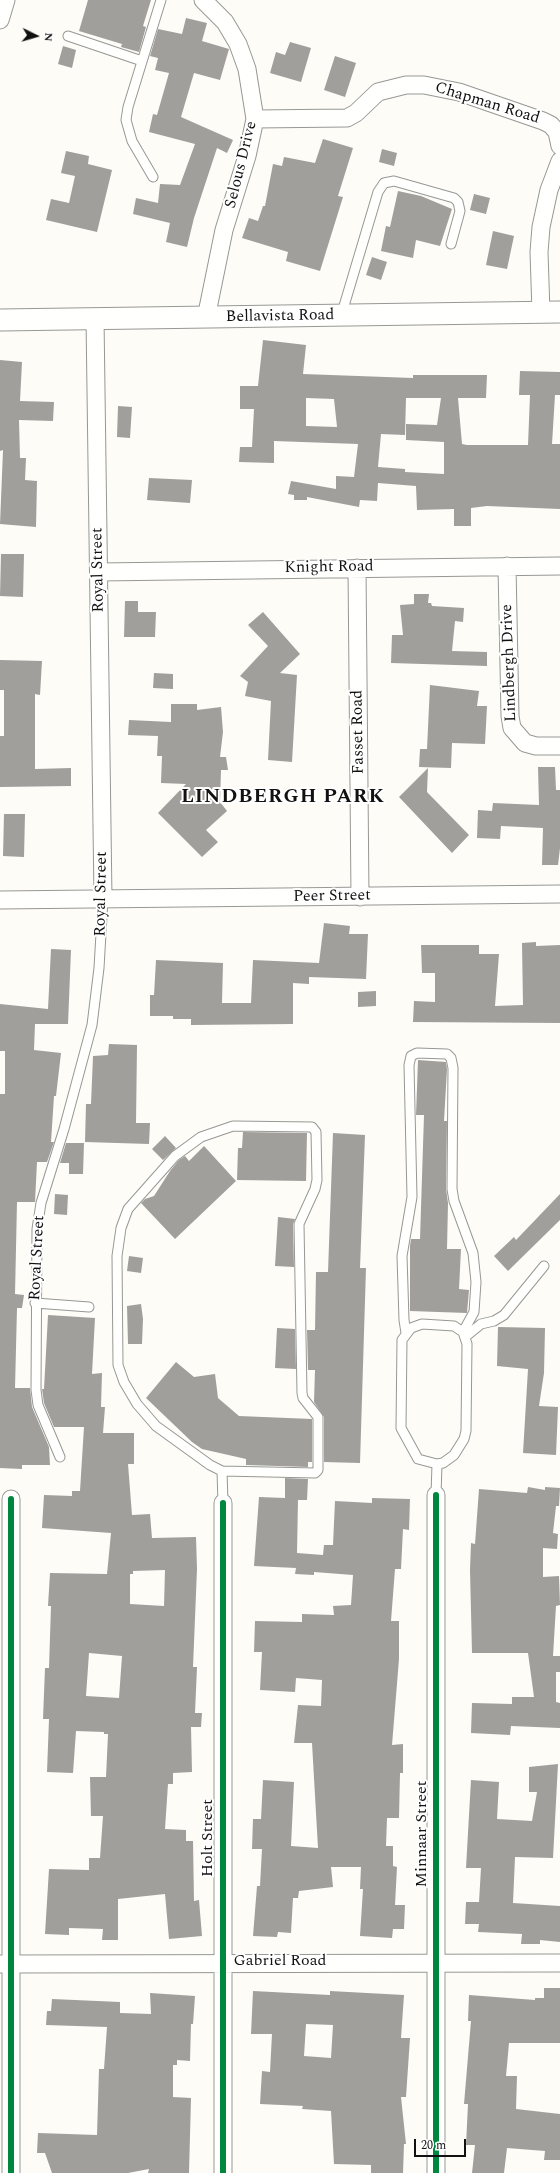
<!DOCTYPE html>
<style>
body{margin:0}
#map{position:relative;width:560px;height:2173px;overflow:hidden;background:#fdfcf7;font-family:Spectral,serif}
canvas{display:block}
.north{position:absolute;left:16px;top:16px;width:40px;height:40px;-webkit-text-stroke:3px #fff;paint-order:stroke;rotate:95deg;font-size:11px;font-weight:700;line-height:16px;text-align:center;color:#111}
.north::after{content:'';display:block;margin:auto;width:14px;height:18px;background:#111;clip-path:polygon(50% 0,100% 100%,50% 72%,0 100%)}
.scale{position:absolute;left:414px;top:2139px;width:52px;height:18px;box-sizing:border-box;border:2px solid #111;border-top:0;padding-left:5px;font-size:12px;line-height:14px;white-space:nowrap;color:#111;-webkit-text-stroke:3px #fff;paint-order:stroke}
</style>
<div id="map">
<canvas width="560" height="2173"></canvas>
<div class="north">N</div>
<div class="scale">20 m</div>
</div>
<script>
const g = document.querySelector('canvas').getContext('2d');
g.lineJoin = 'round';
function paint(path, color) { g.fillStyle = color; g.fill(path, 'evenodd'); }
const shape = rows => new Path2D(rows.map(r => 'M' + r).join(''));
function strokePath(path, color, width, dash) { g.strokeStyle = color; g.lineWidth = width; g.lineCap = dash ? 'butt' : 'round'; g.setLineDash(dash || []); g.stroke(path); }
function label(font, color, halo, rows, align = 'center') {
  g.font = font + ' Spectral,serif'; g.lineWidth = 4; g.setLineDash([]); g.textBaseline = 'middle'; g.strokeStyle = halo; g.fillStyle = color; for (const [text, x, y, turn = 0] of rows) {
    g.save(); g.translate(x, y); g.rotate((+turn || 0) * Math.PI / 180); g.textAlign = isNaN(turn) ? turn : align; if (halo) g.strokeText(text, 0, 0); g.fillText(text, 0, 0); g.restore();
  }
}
const building = shape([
 [88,0,151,0,143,26,146,27,139,52,121,47,122,44,79,31],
 [186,18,207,23,202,41,229,49,220,80,194,73,181,117,233,140,227,153,217,148,194,218,187,247,166,242,170,223,133,214,136,198,158,203,160,184,180,185,195,144,149,132,153,114,157,115,169,73,155,70,158,58,150,56,158,29,182,34],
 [290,42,311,48,301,82,270,73,276,52,285,55],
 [63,46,76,50,72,68,58,64],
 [335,56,356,63,345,97,324,90],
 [323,139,353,148,338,196,343,197,320,271,286,261,288,252,242,238,249,218,258,221,263,206,265,206,273,164,282,166,284,157,315,163],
 [382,149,397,153,394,166,379,162],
 [66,151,89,156,88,164,112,170,97,232,46,220,51,199,69,203,75,176,61,173],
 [398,191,421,196,452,209,440,246,416,240,413,258,381,251,386,226,390,227],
 [474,194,490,198,486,214,470,210],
 [493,231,514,236,507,269,486,265],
 [372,257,387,262,381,280,366,275],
 [263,340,306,345,303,374,413,378,413,375,487,375,486,398,458,398,462,444,467,445,528,445,530,395,519,395,520,371,560,372,560,395,555,395,552,444,560,444,560,509,487,506,471,508,471,526,454,526,454,509,417,510,416,486,378,483,377,501,360,500,359,507,307,497,307,500,294,500,294,495,288,494,291,481,336,489,336,476,354,477,358,444,274,441,274,463,239,462,240,447,252,447,254,409,240,409,240,386,258,386],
 [306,398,334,399,337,427,306,426],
 [406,398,441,398,437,425,406,424,406,440,444,442,444,474,405,472,405,469,378,467,381,434,405,435],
 [0,360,22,362,20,401,54,402,53,421,19,420,20,458,26,458,25,480,37,481,36,527,0,524,3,450,0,451],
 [118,406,132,407,130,438,117,437],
 [149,478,192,480,190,503,147,500],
 [1,554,24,554,23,597,0,596],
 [414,594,429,594,428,603,431,603,432,606,464,608,463,622,455,621,452,651,487,652,487,666,391,663,392,635,403,635,400,605,414,604],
 [125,601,138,601,138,612,156,612,155,637,124,637],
 [263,612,300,654,280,673,297,675,292,762,268,760,271,701,245,696,248,682,240,676,268,646,248,625],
 [0,660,42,661,40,695,35,694,35,769,71,768,71,786,0,787,0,736,4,736,4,690,0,690],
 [154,673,173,674,173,689,153,688],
 [430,685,479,691,477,706,487,706,485,744,452,743,451,768,419,767,420,749,427,749],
 [171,704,197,704,197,710,221,707,223,732,220,757,226,757,228,770,221,770,220,802,227,811,206,830,218,842,202,857,158,813,186,784,161,783,162,756,157,756,158,736,128,735,129,720,171,722],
 [538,767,555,767,556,790,560,790,560,848,558,865,542,865,543,828,501,826,500,839,477,838,478,810,492,811,493,803,539,805],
 [428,768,427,792,469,835,452,853,399,797],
 [4,814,25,814,24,857,3,856],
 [324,923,350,926,349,934,368,934,366,979,309,977,309,984,293,983,293,1024,191,1025,191,1019,173,1019,173,1016,150,1016,150,995,154,995,156,960,223,963,222,1003,251,1003,253,960,319,963],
 [536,942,536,946,560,945,560,1023,413,1022,414,1001,435,1002,435,973,422,973,421,945,479,945,479,954,499,954,495,1006,523,1005,522,943],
 [51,949,71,950,68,1024,35,1024,34,1050,61,1053,56,1096,54,1096,51,1142,54,1142,47,1162,37,1162,35,1202,17,1202,15,1294,24,1295,22,1308,17,1308,15,1388,30,1388,32,1407,49,1447,50,1465,22,1465,22,1469,0,1468,0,1094,5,1094,5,1051,0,1051,0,1004,48,1009],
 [376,991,376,1006,358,1007,358,992],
 [109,1044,137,1045,136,1123,150,1123,149,1144,85,1142,86,1104,91,1104,93,1056,108,1055],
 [418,1060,446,1062,447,1069,444,1121,447,1121,446,1189,448,1203,447,1249,461,1249,459,1289,469,1290,467,1313,410,1311,410,1246,411,1239,420,1239,424,1115,416,1115],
 [243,1132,307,1133,306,1181,237,1180,238,1148,242,1148],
 [333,1133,365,1135,360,1268,366,1268,360,1463,324,1462,324,1417,314,1402,315,1370,308,1370,307,1330,315,1330,316,1272,328,1272],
 [165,1136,176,1148,163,1160,152,1149],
 [66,1143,84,1143,83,1174,69,1174,69,1163,60,1163],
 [204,1146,236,1181,175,1239,141,1203,145,1199,154,1196,170,1171,179,1160,185,1156,189,1161],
 [55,1194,68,1195,67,1215,54,1214],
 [560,1194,560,1220,508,1271,494,1256,514,1237,516,1240],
 [278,1217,295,1219,293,1224,294,1267,275,1266],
 [129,1256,143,1258,141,1273,127,1271],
 [141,1304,143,1319,142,1344,128,1344,127,1306],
 [48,1315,95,1318,92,1374,102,1373,101,1407,105,1407,103,1433,134,1433,134,1464,128,1464,132,1515,150,1514,152,1538,196,1537,197,1569,193,1667,197,1667,195,1713,202,1713,201,1727,191,1727,192,1772,173,1773,173,1784,168,1784,165,1829,186,1830,186,1841,193,1841,194,1901,199,1900,202,1936,169,1939,165,1894,118,1899,118,1940,102,1940,103,1929,69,1928,69,1935,45,1934,49,1869,89,1870,89,1858,100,1858,103,1816,91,1816,90,1777,106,1777,108,1734,104,1734,104,1732,76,1731,73,1773,47,1772,49,1719,43,1719,45,1668,49,1668,51,1606,48,1606,50,1573,107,1574,111,1533,42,1528,44,1495,72,1496,72,1491,80,1491,84,1427,54,1427,44,1403,42,1389,44,1389],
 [165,1570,164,1606,130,1604,130,1574,133,1574,133,1571],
 [89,1653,122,1656,119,1698,86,1696],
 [498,1327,545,1328,544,1373,539,1406,558,1407,556,1455,523,1453,528,1369,497,1366],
 [277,1328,295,1329,296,1369,275,1368],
 [176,1362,194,1377,215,1374,218,1398,239,1416,312,1419,312,1462,308,1462,308,1467,246,1465,246,1459,202,1449,192,1442,146,1398],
 [285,1478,308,1479,307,1500,298,1500,297,1553,323,1555,324,1545,333,1545,335,1501,372,1503,372,1498,410,1499,409,1530,403,1529,401,1569,395,1569,391,1621,399,1621,399,1659,392,1745,403,1744,403,1773,400,1773,399,1818,387,1818,386,1846,393,1846,393,1866,397,1867,395,1905,405,1905,404,1929,393,1929,392,1938,360,1936,363,1889,360,1889,361,1867,331,1867,333,1887,299,1891,298,1898,293,1898,291,1933,278,1932,277,1937,253,1936,257,1886,260,1886,262,1849,252,1849,253,1819,261,1819,263,1780,294,1782,291,1846,318,1848,312,1743,294,1743,298,1705,321,1706,322,1680,296,1678,295,1692,260,1690,262,1652,254,1652,255,1621,302,1622,302,1614,334,1615,333,1606,351,1605,353,1575,314,1572,314,1575,295,1574,296,1568,254,1566,259,1497,285,1498],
 [528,1487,545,1490,545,1487,560,1488,559,1506,556,1506,553,1533,558,1534,557,1549,543,1548,543,1577,559,1576,560,1605,556,1606,553,1656,560,1656,560,1672,556,1672,556,1702,560,1703,560,1728,511,1726,510,1735,471,1733,472,1703,512,1704,512,1697,534,1697,528,1653,472,1653,470,1570,471,1543,475,1544,479,1489,527,1493],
 [558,1764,553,1858,515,1857,513,1903,560,1906,560,1942,540,1940,540,1944,521,1944,522,1934,478,1932,479,1924,465,1924,466,1902,479,1902,481,1868,466,1868,471,1780,499,1782,497,1819,532,1821,537,1792,529,1792,529,1767],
 [544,1988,560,1988,560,2043,509,2043,506,2076,517,2076,516,2109,560,2114,560,2160,544,2160,545,2151,507,2148,504,2173,472,2173,475,2145,466,2145,468,2104,464,2104,471,2021,468,2021,469,1995,535,2000,535,1998,544,1998],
 [253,1991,330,1995,330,1991,404,1995,401,2038,410,2038,406,2097,401,2097,406,2144,404,2144,403,2173,371,2173,371,2165,334,2164,331,2111,302,2109,303,2106,260,2104,262,2071,270,2072,272,2034,251,2034],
 [306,2024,333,2025,331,2058,304,2056],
 [150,1993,195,1996,193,2024,191,2024,190,2061,177,2060,177,2065,173,2065,173,2097,191,2098,189,2173,148,2173,149,2169,128,2173,52,2173,45,2153,37,2153,38,2133,97,2135,99,2069,104,2069,107,2027,46,2025,47,2011,51,2011,52,1999,120,2002,120,2013,151,2014]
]);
const service = shape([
 [68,36,142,61],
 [153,177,132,141,126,120,128,107,161,0],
 [341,316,378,192,384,183,394,181,454,198,458,202,460,211,451,244],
 [233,1126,312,1127,316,1132,317,1180,315,1189,299,1224,302,1393,303,1398,318,1417,318,1470,315,1473,222,1471,210,1465,156,1426,137,1404,124,1382,118,1365,117,1256,121,1228,128,1209,175,1156,201,1137,233,1126],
 [35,1303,89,1307],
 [422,1324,454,1326,463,1332,467,1344,466,1431,464,1439,454,1455,443,1463,437,1464,418,1459,401,1428,402,1340,411,1328,422,1324],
 [406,1333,404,1320,402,1256,412,1197,409,1065,411,1056,417,1053,447,1054,451,1058,453,1068,452,1189,454,1201,473,1253,476,1282,474,1312,463,1332],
 [465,1337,481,1324,494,1321,504,1315,544,1266],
 [60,1457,38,1405,36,1390,37,1229,41,1203,64,1129,92,1025,99,968,103,899],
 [222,1471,223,1503],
 [436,1495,437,1464]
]);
const minor = shape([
 [203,0,225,22,238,44,247,69,255,119,247,156,224,230,206,318],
 [0,20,6,0],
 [255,119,347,118,356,113,378,92,406,85,424,85,459,92,543,121,551,125,557,132,560,146],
 [541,312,539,252,541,227,549,190,560,161],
 [95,318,103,899],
 [507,566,510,716,512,728,525,743,536,746,560,746],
 [357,568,360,897],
 [99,572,560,566],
 [0,900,560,894],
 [11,1499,11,2173],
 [223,1503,223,2173],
 [0,1964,560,1963],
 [436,2173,436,1495]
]);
const tertiary = shape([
 [0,320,560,312]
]);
const cycleway = shape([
 [11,1499,11,2173],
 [223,1503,223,2173],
 [436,2173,436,1495]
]);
const streetNames = [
 ["Chapman Road",487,104,17],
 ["Selous Drive",242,165,-76],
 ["Bellavista Road",280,317,-1],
 ["Knight Road",329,568,-1],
 ["Royal Street",99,570,-91],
 ["Lindbergh Drive",510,663,-92],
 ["Fasset Road",359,732,-91],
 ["Royal Street",102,894,-89],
 ["Peer Street",332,897,-1],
 ["Royal Street",38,1258,-87],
 ["Minnaar Street",423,1834,-90],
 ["Holt Street",209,1838,-90],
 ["Gabriel Road",280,1962]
];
const districtNames = [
 ["LINDBERGH PARK",283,798]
];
paint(building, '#a19f9c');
strokePath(service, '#979795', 11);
strokePath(minor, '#979795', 19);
strokePath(tertiary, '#979795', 23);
strokePath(service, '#fffffe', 9);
strokePath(minor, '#fffffe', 17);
strokePath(tertiary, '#fffffe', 21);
strokePath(cycleway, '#00873e', 6);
label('16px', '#111', '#fff', streetNames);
g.letterSpacing = '1px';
label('bold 20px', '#111', '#fff', districtNames);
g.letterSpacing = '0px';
</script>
